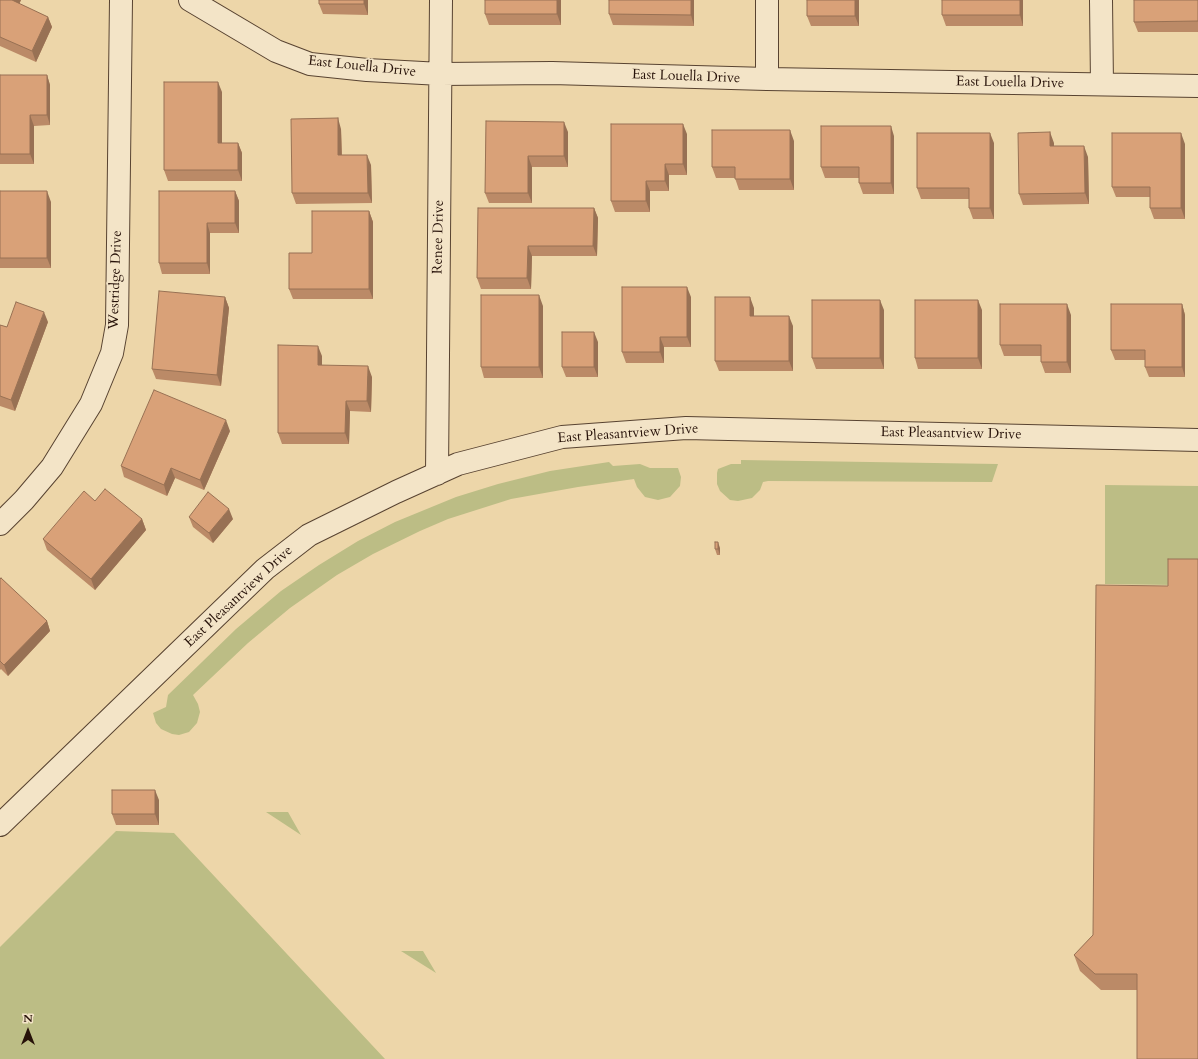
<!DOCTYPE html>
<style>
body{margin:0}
#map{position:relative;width:1198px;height:1059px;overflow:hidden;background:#edd6a9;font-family:Cardo,serif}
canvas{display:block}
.north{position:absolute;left:8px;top:1011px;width:40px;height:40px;-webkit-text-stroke:3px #f3e4c7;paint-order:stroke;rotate:0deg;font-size:11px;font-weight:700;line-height:16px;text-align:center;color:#271209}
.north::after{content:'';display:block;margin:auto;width:14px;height:18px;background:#271209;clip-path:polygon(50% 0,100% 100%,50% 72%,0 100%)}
</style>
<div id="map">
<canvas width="1198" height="1059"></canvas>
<div class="north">N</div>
</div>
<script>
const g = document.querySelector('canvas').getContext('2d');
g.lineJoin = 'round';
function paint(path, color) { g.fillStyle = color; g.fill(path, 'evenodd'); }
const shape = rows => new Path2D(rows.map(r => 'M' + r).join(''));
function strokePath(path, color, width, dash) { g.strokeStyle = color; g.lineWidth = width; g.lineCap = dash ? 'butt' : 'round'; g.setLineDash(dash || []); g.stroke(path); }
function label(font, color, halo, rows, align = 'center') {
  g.font = font + ' Cardo,serif'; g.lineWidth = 3.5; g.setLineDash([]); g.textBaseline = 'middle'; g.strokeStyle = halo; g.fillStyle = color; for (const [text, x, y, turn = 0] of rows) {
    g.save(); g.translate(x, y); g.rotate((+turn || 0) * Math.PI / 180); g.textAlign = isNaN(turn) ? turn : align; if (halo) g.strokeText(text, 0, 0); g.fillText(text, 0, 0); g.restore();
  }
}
const green = shape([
 [741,460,998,464,992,482,768,481,763,482,760,490,752,498,738,501,730,500,720,491,717,484,717,473,718,469,731,464,741,464],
 [609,462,613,466,640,464,650,468,678,468,681,477,680,486,670,497,658,500,645,497,637,487,634,479,578,487,511,499,448,519,420,531,373,554,337,575,290,608,248,643,193,695,198,704,200,712,197,723,189,732,179,735,172,734,161,729,156,723,153,713,166,707,168,695,236,629,281,591,319,565,358,541,395,522,456,497,498,484,550,471],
 [1105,485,1198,486,1198,575,1174,585,1105,584],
 [266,812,288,812,301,835],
 [116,831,174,833,385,1059,0,1059,0,947],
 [401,951,423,951,436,973]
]);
const minor = shape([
 [190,0,276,51,310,64,367,70,441,74,552,73,767,79,1198,86],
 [767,0,767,79],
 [1101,0,1102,84],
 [437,474,441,0],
 [0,524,24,500,52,467,91,404,112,353,117,325,121,0],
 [0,825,265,569,309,535,396,492,458,464,562,437,686,428,1198,440]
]);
const wall = shape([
 [0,0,21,0,19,4,48,17,52,27,36,62,0,46],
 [368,0,368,15,323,14,319,4],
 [561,0,561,25,489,25,485,14],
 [694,0,694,26,613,25,609,14],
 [859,0,859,26,811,26,807,16],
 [1023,0,1023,26,946,26,942,15],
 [1198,0,1198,32,1138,32,1134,22],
 [0,75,47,75,50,85,50,125,34,126,34,164,0,164],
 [222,92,222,143,238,143,242,153,242,181,168,181,164,170],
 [486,121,568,132,568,167,532,167,532,203,489,203,485,193],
 [341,129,342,155,371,165,372,203,296,204,292,193],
 [687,134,687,175,669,175,669,191,650,191,650,212,615,212,611,201],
 [894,136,894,194,863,194,859,183,859,178,825,178,821,167],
 [794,141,794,190,739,190,735,178,716,178,712,167],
 [994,143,994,219,973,219,969,208,969,199,921,199,917,188],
 [1054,143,1054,146,1088,157,1089,204,1023,205,1019,194],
 [1185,144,1185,219,1154,219,1150,208,1150,197,1116,197,1112,187],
 [0,191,51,202,51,268,0,268],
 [235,191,239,201,239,233,210,233,210,274,162,274,159,263],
 [478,208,594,208,598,218,597,256,532,256,531,289,481,289,477,278],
 [369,211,373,222,373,299,293,299,289,289,312,253],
 [225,297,229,308,221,386,156,379,152,369],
 [691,297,691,347,664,347,664,363,626,363,622,352],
 [1182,304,1185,315,1185,377,1149,377,1145,367,1145,360,1115,360,1111,350],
 [543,306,543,378,484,378,481,367],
 [754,308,754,316,793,326,793,371,719,371,715,361],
 [884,310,884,369,816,369,812,358],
 [982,310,982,369,918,369,915,358],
 [1071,315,1071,373,1045,373,1041,362,1041,356,1004,356,1000,345],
 [48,322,15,411,0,406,0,325,7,327],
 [598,342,598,377,566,377,562,367],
 [322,356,322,365,372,377,371,412,350,411,349,444,282,444,278,433],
 [230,431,204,490,175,478,167,496,124,477,121,466],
 [95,501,142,519,146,530,95,590,47,550,43,539],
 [189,517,233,519,213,543,193,527],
 [720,548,720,555,717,555,715,549],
 [1198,559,1137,990,1101,990,1080,971,1074,955,1093,935,1168,586],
 [0,579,47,621,50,631,8,676,1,669,0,670],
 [159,800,159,825,116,825,112,814]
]);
const shadedWall = shape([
 [12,0,21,0,16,11],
 [364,0,368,0,368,15,364,4],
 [557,0,561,0,561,25,557,14],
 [691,0,694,0,694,26,691,15],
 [855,0,859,0,859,26,855,16],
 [1020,0,1023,0,1023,26,1020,15],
 [48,17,52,27,36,62,32,51],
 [47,75,50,85,50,125,47,115],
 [218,82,222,92,222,153,218,143],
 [30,115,34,126,34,164,30,154],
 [338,118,341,129,342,166,338,155],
 [564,122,568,132,568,167,564,156],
 [683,124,687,134,687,175,683,164],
 [891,126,894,136,894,194,891,183],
 [790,130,794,141,794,190,790,179],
 [1050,132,1054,143,1054,157,1050,146],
 [990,133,994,143,994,219,990,208],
 [1181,133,1185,144,1185,219,1181,208],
 [238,143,242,153,242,181,238,170],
 [1084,146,1088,157,1089,204,1085,193],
 [367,155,371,165,372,203,368,193],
 [528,156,532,167,532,203,528,193],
 [665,164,669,175,669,191,665,181],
 [646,181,650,191,650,212,646,201],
 [47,191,51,202,51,268,47,258],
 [235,191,239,201,239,233,235,223],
 [594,208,598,218,597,256,593,246],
 [369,211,373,222,373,299,369,289],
 [207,223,210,233,210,274,207,263],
 [528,246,532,256,531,289,527,278],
 [687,287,691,297,691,347,687,337],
 [539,295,543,306,543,378,539,367],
 [225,297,229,308,221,386,217,375],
 [750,297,754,308,754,326,750,316],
 [880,300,884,310,884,369,880,358],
 [978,300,982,310,982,369,978,358],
 [1067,304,1071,315,1071,373,1067,362],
 [1182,304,1185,315,1185,377,1182,367],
 [44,312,48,322,15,411,11,400],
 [789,316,793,326,793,371,789,361],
 [594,332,598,342,598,377,594,367],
 [660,337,664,347,664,363,660,352],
 [318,346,322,356,322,376,318,365],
 [368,366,372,377,371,412,367,401],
 [346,401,350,411,349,444,345,433],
 [226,420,230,431,204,490,200,480],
 [171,468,175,478,167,496,164,485],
 [229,509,233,519,213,543,209,533],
 [142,519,146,530,95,590,91,579],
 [718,542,720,548,720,555,718,549],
 [47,621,50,631,8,676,4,665],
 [155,790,159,800,159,825,155,814]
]);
const building = shape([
 [0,0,12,0,48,17,32,51,0,37,0,0],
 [319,0,364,0,364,4,319,4,319,0],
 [485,0,557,0,557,14,485,14,485,0],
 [609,0,691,0,691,15,609,14,609,0],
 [807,0,855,0,855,16,807,16,807,0],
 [942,0,1020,0,1020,15,942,15,942,0],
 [1134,0,1198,0,1198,21,1134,22,1134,0],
 [0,75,47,75,47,115,30,115,30,154,0,154,0,75],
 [164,82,218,82,218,143,238,143,238,170,164,170,164,82],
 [338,118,338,155,367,155,368,193,292,193,291,119,338,118],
 [486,121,564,122,564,156,528,156,528,193,485,193,486,121],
 [611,124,683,124,683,164,665,164,665,181,646,181,646,201,611,201,611,124],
 [821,126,891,126,891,183,859,183,859,167,821,167,821,126],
 [712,130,790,130,790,179,735,179,735,167,712,167,712,130],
 [1050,132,1050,146,1084,146,1085,193,1019,194,1018,133,1050,132],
 [917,133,990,133,990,208,969,208,969,188,917,188,917,133],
 [1112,133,1181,133,1181,208,1150,208,1150,187,1112,187,1112,133],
 [0,191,47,191,47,258,0,258,0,191],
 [159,191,235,191,235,223,207,223,207,263,159,263,159,191],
 [478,208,594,208,593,246,528,246,527,278,477,278,478,208],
 [312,211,369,211,369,289,289,289,289,253,312,253,312,211],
 [622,287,687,287,687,337,660,337,660,352,622,352,622,287],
 [159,291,225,297,217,375,152,369,159,291],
 [481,295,539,295,539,367,481,367,481,295],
 [715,297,750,297,750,316,789,316,789,361,715,361,715,297],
 [812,300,880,300,880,358,812,358,812,300],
 [915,300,978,300,978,358,915,358,915,300],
 [16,302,44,312,11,400,0,396,0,325,7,327,16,302],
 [1000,304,1067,304,1067,362,1041,362,1041,345,1000,345,1000,304],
 [1111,304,1182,304,1182,367,1145,367,1145,350,1111,350,1111,304],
 [562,332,594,332,594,367,562,367,562,332],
 [278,345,318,346,318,365,368,366,367,401,346,401,345,433,278,433,278,345],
 [154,390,226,420,200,480,171,468,164,485,121,466,154,390],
 [105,489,142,519,91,579,43,539,84,491,95,501,105,489],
 [208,492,229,509,209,533,189,517,208,492],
 [715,542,718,542,718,549,715,549,715,542],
 [1168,559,1198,559,1198,1059,1137,1059,1137,974,1095,974,1074,955,1093,935,1096,585,1168,586,1168,559],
 [1,578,47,621,4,665,0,661,0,579,1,578],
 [112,790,155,790,155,814,112,814,112,790]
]);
const streetNames = [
 ["East Louella Drive",362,67,6],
 ["East Louella Drive",686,77,2],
 ["East Louella Drive",1010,83,1],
 ["Renee Drive",439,237,-89],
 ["Westridge Drive",116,280,-88],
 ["East Pleasantview Drive",628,434,-4],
 ["East Pleasantview Drive",951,434,1],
 ["East Pleasantview Drive",239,597,-43]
];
paint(green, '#bcbd85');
strokePath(minor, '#584331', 24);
strokePath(minor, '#f3e4c7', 22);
paint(wall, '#bb8a67');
paint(shadedWall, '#987154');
paint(building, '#d9a178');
strokePath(building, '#987154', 1);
label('14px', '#271209', '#f3e4c7', streetNames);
</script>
